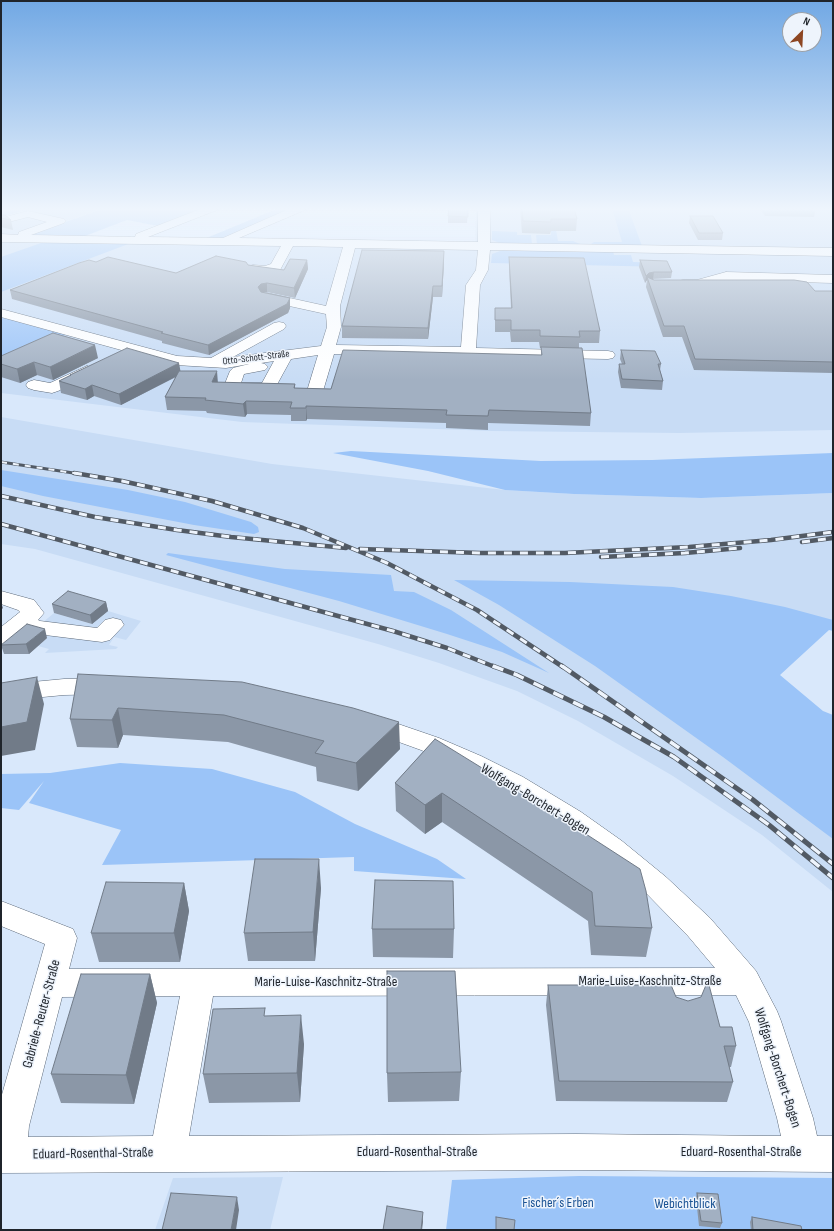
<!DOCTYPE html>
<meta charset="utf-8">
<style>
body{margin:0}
#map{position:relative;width:834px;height:1231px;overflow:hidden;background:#d9e8fb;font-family:"Sofia Sans Condensed",sans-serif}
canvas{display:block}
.frame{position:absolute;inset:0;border:2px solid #1f242b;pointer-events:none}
.north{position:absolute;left:782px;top:12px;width:40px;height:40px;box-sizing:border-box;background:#eef4fc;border:1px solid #9ba1a8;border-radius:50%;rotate:24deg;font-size:11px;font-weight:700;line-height:16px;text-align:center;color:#1f242b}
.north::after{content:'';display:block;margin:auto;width:14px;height:18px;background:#8d4623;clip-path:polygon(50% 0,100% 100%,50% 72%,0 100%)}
</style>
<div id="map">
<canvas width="834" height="1231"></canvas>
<div class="frame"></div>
<div class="north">N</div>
</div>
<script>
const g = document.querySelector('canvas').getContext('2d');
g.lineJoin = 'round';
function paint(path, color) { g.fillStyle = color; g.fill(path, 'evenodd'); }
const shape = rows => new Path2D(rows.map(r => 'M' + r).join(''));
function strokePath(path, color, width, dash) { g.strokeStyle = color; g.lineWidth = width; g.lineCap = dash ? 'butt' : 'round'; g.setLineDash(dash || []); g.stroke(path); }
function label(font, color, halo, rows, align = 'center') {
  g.font = font + ' "Sofia Sans Condensed",sans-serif'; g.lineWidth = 3; g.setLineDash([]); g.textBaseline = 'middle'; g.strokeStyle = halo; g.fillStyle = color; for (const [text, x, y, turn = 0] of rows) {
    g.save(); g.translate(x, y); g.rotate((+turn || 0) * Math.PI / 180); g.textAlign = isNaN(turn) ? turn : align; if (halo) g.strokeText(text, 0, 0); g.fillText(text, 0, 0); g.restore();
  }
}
const built = shape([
 [31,208,104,208,27,235,1,235,1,217],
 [476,208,833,208,833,430,679,433,493,431,242,422,1,393,1,243,9,243,12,241,475,249],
 [1,417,272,464,505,490,574,494,701,498,833,493,833,625,713,598,833,833,833,892,762,835,673,776,578,721,517,691,439,663,378,644,35,549,1,544],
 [108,611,141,621,126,640,114,637,109,645,118,647,116,649,45,653,49,649,38,646,47,638,30,633,54,613,92,624],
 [283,1177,270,1230,155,1230,173,1178]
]);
const green = shape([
 [105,208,205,208,158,226,127,220,85,236,28,235],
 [279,208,301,208,229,239,204,239],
 [612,208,628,208,642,246,593,245,591,244,594,242,622,242],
 [551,230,556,230,558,241,573,241,580,244,578,245,537,245,536,235,551,235],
 [492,231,517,232,517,235,531,235,532,244,500,243,492,240],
 [44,242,131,243,1,292,1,257],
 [503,250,613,251,614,255,631,255,633,262,665,263,667,267,491,263,492,254],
 [1,317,13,319,68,334,1,363],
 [351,451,541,461,652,460,833,453,833,493,701,498,574,494,505,490,428,471,333,453],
 [1,470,128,490,185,502,251,522,258,527,259,532,254,534,194,525,43,496,1,486],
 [168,553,285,569,391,575,394,591,414,592,451,610,549,673,502,652,447,634,339,601,166,555],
 [454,580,570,582,673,587,731,596,785,607,833,620,833,631,829,630,780,675,823,711,833,715,833,839,723,757,595,666,499,605],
 [120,763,212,769,295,792,355,824,437,859,466,879,354,871,354,857,102,865,121,830,29,803,44,781,19,810,1,808,1,774,50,773],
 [579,1176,833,1178,833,1230,446,1230,452,1180]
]);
const minor = shape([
 [203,208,218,208,217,210,148,237,223,238,291,208,306,208,305,210,239,238,478,242,478,208,490,208,490,243,833,248,833,256,490,250,488,270,480,285,476,348,608,351,613,352,615,355,613,358,608,359,334,354,323,391,321,394,315,396,309,394,307,391,318,355,291,359,274,390,260,393,236,393,226,389,224,386,230,371,233,368,249,364,226,368,176,365,1,317,1,309,177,356,211,358,274,323,279,322,284,323,286,326,284,329,233,357,321,346,327,327,326,314,262,300,260,297,262,294,267,293,326,306,343,247,293,246,280,270,265,274,249,272,247,269,249,266,253,265,265,266,271,264,281,246,1,242,1,234,18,235,19,232,47,222,28,217,1,224,1,218,28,211,64,219,66,221,64,223,31,235,135,237,136,234,203,208],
 [355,248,478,250,476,270,466,285,461,347,336,345,341,327,340,306,355,248],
 [274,361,262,383,241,383,244,374,265,370,268,367,265,364,261,363,274,361],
 [726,272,833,275,833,283,726,280,697,288,683,288,678,287,676,284,678,281,683,280,697,280,726,272],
 [87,366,92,368,95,371,92,374,58,391,52,393,34,390,28,388,26,385,28,382,34,380,50,383,87,366],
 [1,591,34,600,44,613,38,620,40,621,97,628,105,620,113,618,121,620,124,625,110,640,102,642,37,634,24,630,9,643,1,645,1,627,20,612,18,610,1,604,1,591],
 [105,678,113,681,117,686,113,691,105,694,64,695,1,701,1,685,64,679,105,678],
 [372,715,439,738,481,756,523,777,581,812,622,841,666,877,710,918,756,971,777,1011,781,1021,813,1118,817,1136,833,1136,833,1172,576,1170,1,1173,1,1098,45,944,1,926,1,901,73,929,77,938,69,969,715,968,688,936,646,893,602,857,561,826,505,791,463,768,421,750,363,729,360,723,363,717,372,715],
 [736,995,749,1022,777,1118,781,1136,576,1134,189,1136,213,996,736,995],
 [180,996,153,1136,28,1137,29,1126,62,997,180,996]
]);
const major = shape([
 [10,208,27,208,26,210,1,217,1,211,10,208]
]);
const railFar2 = shape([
 [1,462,80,474]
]);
const railFar1 = shape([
 [74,473,122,481,212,501,303,528,387,563,477,610,563,667],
 [1,496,95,517,177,530,231,537,346,548],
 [1,524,393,631,447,648,495,667],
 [802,542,833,538],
 [360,549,480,553,565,553,689,547,771,540,833,532],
 [601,557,685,553,740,548]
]);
const rail = shape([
 [493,666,517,675,604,717,674,757,769,825,833,878],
 [562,666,752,799,833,864]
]);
const wall = shape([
 [468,208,467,223,448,223,448,216],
 [520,208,574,208,577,219,576,231,551,231,550,234,522,233],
 [759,208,816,208,814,217,765,216],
 [1,215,11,220,13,230,1,227],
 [690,216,723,233,722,240,698,240,689,223],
 [509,257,600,331,599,343,579,343,579,348,591,413,590,426,488,423,488,430,446,428,446,423,307,419,306,421,291,421,291,415,247,414,245,417,207,413,206,411,167,410,165,397,176,377,121,405,94,396,87,400,61,393,59,381,70,376,70,375,180,371,218,383,295,384,295,388,331,389,541,355,541,348,540,348,539,342,511,342,510,332,495,332,495,308,511,308,509,268],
 [307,260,308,269,295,298,267,292,262,293,290,298,290,308,288,313,209,355,162,343,162,341,12,299,10,290,96,262,176,273,248,265,284,270],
 [640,260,672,272,671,278,652,279,654,280,815,291,833,291,833,373,694,370,682,337,663,337,646,287,647,280,645,283,639,267],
 [444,262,442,297,433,297,428,339,342,338,342,326],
 [621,350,661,364,660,370,663,381,662,390,621,388,618,372,619,364,622,364,620,359],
 [1,356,98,358,53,380,37,375,20,383,1,377],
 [106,602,108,611,92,624,54,613,52,604],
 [47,638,29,654,4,654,1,645],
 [78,674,400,749,358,791,317,781,316,767,228,742,123,735,118,748,77,747,70,719],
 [435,739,652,928,646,957,591,955,588,921,442,822,425,834,396,811,395,783],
 [184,883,189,911,180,962,99,962,91,933],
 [321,888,315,961,248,961,244,933],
 [372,929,454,929,453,958,373,957],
 [150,974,157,1003,134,1104,61,1103,51,1074],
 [548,985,676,997,720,1027,736,1046,731,1067,729,1067,733,1082,727,1102,556,1101,546,1005],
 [266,1016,304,1044,300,1102,209,1103,203,1074],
 [461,1072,459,1101,388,1102,387,1073],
 [697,1193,722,1223,720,1228,699,1226,696,1198],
 [752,1217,802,1230,751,1230,750,1222]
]);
const shadedWall = shape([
 [444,251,444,262,442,297,442,286],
 [307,260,308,269,295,298,294,288],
 [654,272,653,279,648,280,647,277,647,280,645,283,646,276,649,273],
 [267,283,267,292,262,293,259,296,258,287,261,284],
 [433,286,433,297,428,339,428,328],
 [290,298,290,308,288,313,209,355,208,345],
 [95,345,98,358,53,380,50,367],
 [34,362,37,375,20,383,17,369],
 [179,363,181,374,121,405,119,394],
 [217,371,218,384,212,382],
 [92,385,94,396,87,400,85,389],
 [246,401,247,414,245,417,243,404],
 [306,406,307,419,306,421],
 [1,602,3,608,1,610],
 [106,602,108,611,92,624,90,615],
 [45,629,47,638,29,654,26,644],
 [37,677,44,704,35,750,1,756,1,727],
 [118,708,123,735,118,748,112,720],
 [399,722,400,749,358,791,356,763],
 [442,793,442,822,425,834,425,805],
 [319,859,321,888,315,961,313,932],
 [184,883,189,911,180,962,174,933],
 [150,974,157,1003,134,1104,126,1075],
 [301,1015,304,1044,300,1102,297,1073],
 [237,1197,239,1210,236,1230,231,1230],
 [423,1212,423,1222,422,1230,421,1230]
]);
const building = shape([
 [449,208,468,208,468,217,448,216,449,208],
 [522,208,574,208,577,219,551,219,551,222,523,221,522,208],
 [1,215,5,215,11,220,1,218,1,215],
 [690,216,713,216,723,233,699,233,690,216],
 [362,250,444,251,442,286,433,286,428,328,342,326,362,250],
 [216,256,246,262,248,265,284,270,290,259,307,260,294,288,267,283,261,284,258,287,261,292,290,298,287,304,208,345,161,333,163,332,10,290,79,263,89,260,96,262,108,257,176,273,216,256],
 [509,257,584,258,600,331,579,331,580,337,540,336,540,330,511,330,511,320,495,320,495,308,512,308,509,257],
 [640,260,667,261,672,272,654,272,649,273,646,276,640,260],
 [647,277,654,280,794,280,807,282,815,291,833,291,833,362,695,359,684,326,664,326,647,277],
 [53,333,95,345,50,367,34,362,17,369,1,364,1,356,53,333],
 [541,347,582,348,591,413,489,410,488,416,446,415,447,410,306,406,306,408,290,408,292,402,246,401,243,404,205,400,206,398,165,397,179,371,217,371,212,382,295,384,294,388,331,389,343,350,542,355,541,347],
 [127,348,179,363,119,394,92,385,85,389,59,381,71,375,70,375,127,348],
 [621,350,655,351,661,364,658,364,663,381,622,379,619,364,625,364,621,350],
 [68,591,106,602,90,615,52,604,68,591],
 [27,624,45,629,26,644,1,645,27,624],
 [78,674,242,682,353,708,399,722,356,763,315,753,324,741,224,715,118,708,112,720,70,719,78,674],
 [37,677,27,722,1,727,1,683,37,677],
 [435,739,521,792,640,869,646,891,652,928,595,926,592,892,442,793,425,805,395,783,435,739],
 [255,859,319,859,313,932,244,933,255,859],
 [375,880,453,881,454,929,372,929,375,880],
 [106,882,184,883,174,933,91,933,106,882],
 [387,971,455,971,461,1072,387,1073,387,971],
 [81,974,150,974,126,1075,51,1074,81,974],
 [548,985,671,985,676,997,688,1001,701,997,706,985,709,985,720,1027,732,1027,736,1046,724,1046,733,1082,559,1081,548,985],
 [265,1008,264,1016,301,1015,297,1073,203,1074,213,1009,265,1008],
 [171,1193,237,1197,231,1230,162,1230,171,1193],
 [697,1193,718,1194,722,1223,701,1221,697,1193],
 [387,1206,423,1212,421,1230,383,1230,387,1206],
 [496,1217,515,1220,514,1230,496,1230,496,1217],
 [752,1217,801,1226,802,1230,753,1230,752,1217]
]);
const farStreetnames = [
 ["Otto-Schott-Straße",256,358,-7]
];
const nearStreetnames = [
 ["Wolfgang-Borchert-Bogen",535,800,31],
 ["Marie-Luise-Kaschnitz-Straße",650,981],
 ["Marie-Luise-Kaschnitz-Straße",326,982],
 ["Gabriele-Reuter-Straße",42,1014,-75],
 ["Wolfgang-Borchert-Bogen",777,1068,72],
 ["Eduard-Rosenthal-Straße",417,1152],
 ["Eduard-Rosenthal-Straße",741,1152],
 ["Eduard-Rosenthal-Straße",93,1154,-1]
];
const nearParknames = [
 ["Fischer´s Erben",558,1203],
 ["Webichtblick",685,1204]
];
paint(built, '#c8dcf5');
paint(green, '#9bc4f8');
strokePath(minor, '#5d6a7a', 1);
strokePath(major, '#fff', 1);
paint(minor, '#fff');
paint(major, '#98beed');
strokePath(railFar2, '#525a64', 3);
strokePath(railFar1, '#525a64', 4.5);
strokePath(rail, '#525a64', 5);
strokePath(railFar2, '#eef4fc', 2, [6]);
strokePath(railFar1, '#eef4fc', 3, [8]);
strokePath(rail, '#eef4fc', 3.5, [11]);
paint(wall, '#8b97a7');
paint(shadedWall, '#717b88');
paint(building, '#a2b0c2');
strokePath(building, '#717b88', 1);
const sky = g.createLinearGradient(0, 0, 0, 380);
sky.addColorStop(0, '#71a8e4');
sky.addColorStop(0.55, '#eef5fd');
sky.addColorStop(1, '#eef5fd00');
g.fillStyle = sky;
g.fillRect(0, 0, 834, 380);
label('10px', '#1f242b', '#eef4fc', farStreetnames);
label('14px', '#1f242b', '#eef4fc', nearStreetnames);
label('14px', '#1b5394', '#eef4fc', nearParknames);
</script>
